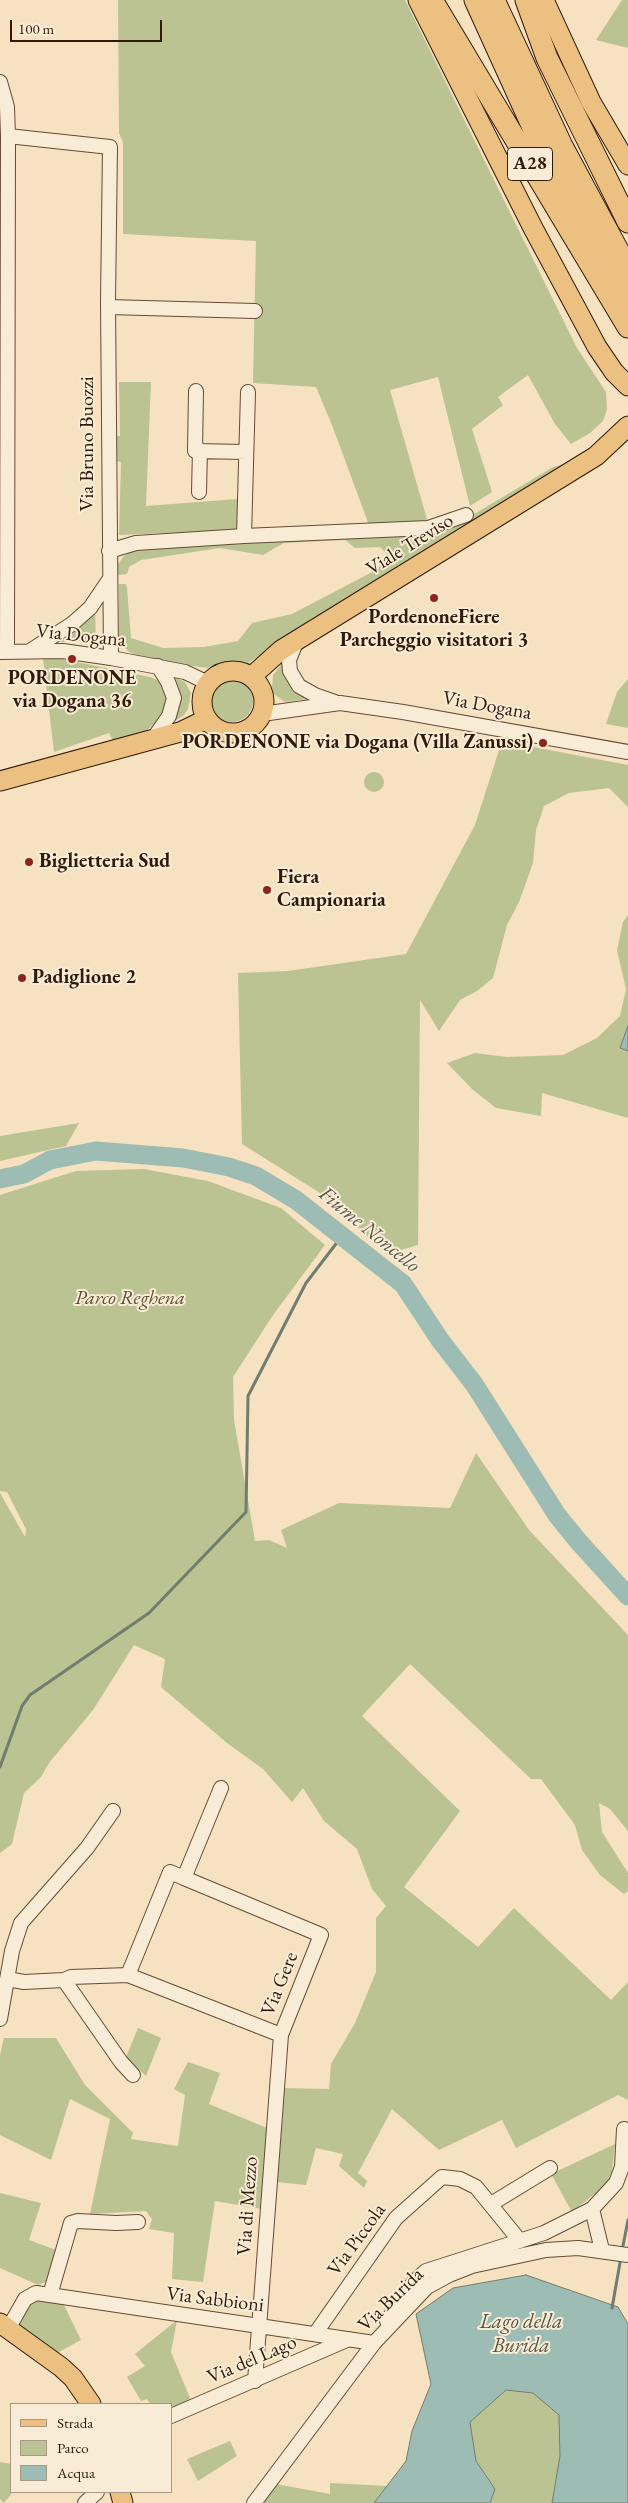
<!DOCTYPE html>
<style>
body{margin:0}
#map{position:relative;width:628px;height:2503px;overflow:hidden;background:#f6e1c0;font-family:"EB Garamond",serif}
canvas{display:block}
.legend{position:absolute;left:10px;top:2403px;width:162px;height:90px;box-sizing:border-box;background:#f9ecd6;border:1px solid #a99884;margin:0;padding:6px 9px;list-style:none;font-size:15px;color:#311b08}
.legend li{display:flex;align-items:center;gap:10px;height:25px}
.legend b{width:25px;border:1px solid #a99884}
.scale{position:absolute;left:10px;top:20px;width:152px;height:22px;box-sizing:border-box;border:2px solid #311b08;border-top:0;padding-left:6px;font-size:15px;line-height:18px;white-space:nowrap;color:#311b08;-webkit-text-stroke:4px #f9ecd6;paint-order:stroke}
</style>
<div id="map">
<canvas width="628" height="2503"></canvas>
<ul class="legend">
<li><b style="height:6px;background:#ebc080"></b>Strada</li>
<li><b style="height:14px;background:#bcc392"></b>Parco</li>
<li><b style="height:14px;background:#9dbdb4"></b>Acqua</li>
</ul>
<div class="scale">100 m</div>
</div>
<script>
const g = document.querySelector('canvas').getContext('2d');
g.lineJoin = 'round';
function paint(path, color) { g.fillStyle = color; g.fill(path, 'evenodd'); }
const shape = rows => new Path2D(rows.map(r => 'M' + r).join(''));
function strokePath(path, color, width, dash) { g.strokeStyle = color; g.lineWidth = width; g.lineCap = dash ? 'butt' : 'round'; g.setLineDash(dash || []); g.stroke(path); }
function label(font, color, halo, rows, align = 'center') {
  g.font = font + ' "EB Garamond",serif'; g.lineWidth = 4; g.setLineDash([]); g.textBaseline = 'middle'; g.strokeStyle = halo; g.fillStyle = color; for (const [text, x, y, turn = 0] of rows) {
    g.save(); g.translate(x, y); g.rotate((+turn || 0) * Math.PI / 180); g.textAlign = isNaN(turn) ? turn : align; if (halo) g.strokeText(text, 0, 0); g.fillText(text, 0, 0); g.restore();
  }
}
const green = shape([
 [118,0,405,0,577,348,606,392,607,409,603,421,590,433,571,444,555,424,528,375,498,397,503,405,472,429,492,492,470,506,438,377,390,390,428,523,369,525,332,425,316,387,253,383,256,241,123,234,123,142,119,133],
 [622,0,628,0,628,48,596,40],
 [119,382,151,382,146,506,238,499,238,530,119,535,121,462,116,461,115,436,120,436],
 [571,462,386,573,248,663,226,662,207,668,186,665,140,656,129,652,119,641,119,584,126,584,127,588,131,638,163,648,204,647,238,641,252,623,292,614,378,569,387,554,380,547,355,548,345,540,284,543,263,555,220,548,141,560,129,567,127,574,118,575,118,564,124,556,133,550,164,545,449,526,476,513,553,467],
 [95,607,96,645,72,639,69,642,53,642],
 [43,658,57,658,150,677,157,680,168,693,162,719,141,734,113,741,109,733,54,752],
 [283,662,294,690,307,699,285,702,274,694,272,689,273,675],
 [175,677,185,682,191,693,188,709,184,715,175,721,174,719,179,704,179,692,173,678],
 [628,679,628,728,606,724,617,692],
 '211 701a21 21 0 1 1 42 0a21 21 0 1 1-42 0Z',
 [502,741,628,765,628,807,609,788,569,793,544,806,536,830,533,863,519,902,507,925,493,978,477,991,460,1000,439,1031,420,1000,418,1245,387,1254,320,1193,242,1144,238,973,288,971,406,954,475,825],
 '364 782a10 10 0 1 1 20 0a10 10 0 1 1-20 0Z',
 [628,915,628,1118,542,1093,541,1116,496,1108,472,1089,447,1063,475,1053,507,1057,563,1055,597,1038,620,1016,626,989,617,950,623,922],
 [79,1123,66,1146,0,1161,0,1136],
 [144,1169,208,1181,281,1208,325,1245,273,1315,233,1377,234,1420,255,1541,269,1540,287,1548,281,1530,339,1503,450,1508,476,1453,529,1530,628,1635,628,1831,610,1809,599,1803,602,1832,628,1873,628,1891,624,1894,600,1875,582,1850,575,1825,541,1779,531,1779,410,1664,362,1716,460,1811,404,1887,478,1947,514,1908,611,2000,628,1982,628,2100,618,2095,516,2148,502,2120,439,2150,392,2109,358,2173,367,2181,364,2188,339,2166,343,2154,316,2148,306,2185,276,2182,280,2088,329,2089,331,2064,355,2023,376,1972,376,1918,386,1906,372,1889,357,1849,324,1821,303,1788,292,1802,263,1769,227,1743,161,1687,165,1659,134,1645,93,1710,49,1763,41,1777,24,1793,12,1844,0,1853,0,1493,25,1537,26,1529,7,1492,0,1491,0,1195,76,1171],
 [138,2028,161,2038,146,2076,126,2057],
 [4,2038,56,2038,85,2085,133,2133,131,2139,178,2146,185,2095,174,2089,188,2062,220,2073,209,2104,267,2128,262,2209,215,2201,203,2282,172,2279,174,2233,149,2229,152,2219,146,2211,90,2214,110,2119,70,2099,51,2160,0,2135,0,2055],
 [615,2144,611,2181,572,2212,551,2174],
 [0,2193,41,2203,29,2240,56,2250,46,2282,38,2285,0,2268],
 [30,2299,63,2303,81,2340,57,2353,16,2324],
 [177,2320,171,2352,192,2403,171,2412,171,2404,150,2404,147,2399,141,2401,127,2377,145,2366,135,2354],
 [506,2390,533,2393,559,2415,560,2456,552,2503,490,2503,495,2489,476,2461,470,2421],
 [230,2441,237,2456,198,2481,187,2459],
 [0,2462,11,2464,13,2492,4,2503,0,2499],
 [330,2483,387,2486,374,2503,263,2503,276,2484,330,2494]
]);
const water = shape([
 [628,1026,628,1051,620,1048,628,1026],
 [526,2275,618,2307,628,2324,628,2503,552,2503,560,2456,559,2415,533,2393,506,2390,470,2422,476,2461,495,2489,490,2503,374,2503,406,2461,412,2431,431,2384,416,2314,453,2288,526,2275]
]);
const stream = shape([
 [0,1767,22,1706,30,1695,149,1613,246,1512,248,1396,306,1283,342,1236],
 [622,2251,628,2220],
 [612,2308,621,2257]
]);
const river = shape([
 [0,1179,24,1174,50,1160,96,1151,183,1158,229,1167,256,1176,296,1200,403,1284,440,1340,474,1384,557,1515,578,1541,628,1596]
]);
const minor = shape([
 [0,82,7,107,8,136,7,652],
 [8,136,110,147,108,302,111,658],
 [108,307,255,311],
 [196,391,195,451,246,452],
 [199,492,200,450],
 [244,536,248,392],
 [109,551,136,543,244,536,428,528,466,515],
 [297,640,289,660,290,671,299,686,315,695,335,702],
 [30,651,72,624,90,608,109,580],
 [0,652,63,651,111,658,185,672,208,683],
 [262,714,340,703,403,712,628,752],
 [153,739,169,716,174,698,168,682,158,666],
 [128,1975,170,1872,184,1878,221,1788],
 [7,1979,24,1982,64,1980,71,1977,128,1975,281,2035,321,1935,184,1878],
 [64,1980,121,2062,133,2075],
 [0,2019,12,1951,21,1923,87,1848,113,1811],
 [491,2204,550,2168],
 [592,2209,602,2250],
 [50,2295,71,2223,78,2221,116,2223,138,2222],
 [387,2321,413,2283,426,2271,544,2233,592,2209,616,2183,622,2167,624,2129],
 [8,2329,25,2299,36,2293,374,2343],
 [315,2334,396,2218,442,2177,460,2179,476,2187,520,2241],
 [255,2381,281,2035],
 [171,2416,349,2339],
 [85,2503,97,2492],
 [254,2503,374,2343,427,2287,449,2275,472,2266,546,2250,578,2248,628,2255]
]);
const major = shape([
 [418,0,533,228,597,347,614,372,628,386],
 [544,0,591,102,628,165],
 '202 702a31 31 0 1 1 62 0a31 31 0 1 1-62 0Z',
 [251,677,281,650,596,456,628,426],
 [0,781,180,732,207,719],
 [0,2323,61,2367,73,2378,91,2404],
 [120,2492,123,2503]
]);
const highway = shape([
 [432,0,628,327],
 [475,0,544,152,628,301],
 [494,0,562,146,628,269],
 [526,0,547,58,628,222]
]);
const markers = [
 [434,598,5,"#8f2418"],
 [72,659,5,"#8f2418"],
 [543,743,5,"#8f2418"],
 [29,862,5,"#8f2418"],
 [267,890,5,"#8f2418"],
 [22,978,5,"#8f2418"]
];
const shields = [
 [530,164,45]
];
const shieldNames = [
 ["A28",530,164]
];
const streetNames = [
 ["Via Bruno Buozzi",88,444,-90],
 ["Viale Treviso",410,545,-32],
 ["Via Dogana",81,636,6],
 ["Via Dogana",487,706,10],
 ["Via Gere",280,1984,-68],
 ["Via di Mezzo",248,2206,-86],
 ["Via Piccola",357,2240,-54],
 ["Via Sabbioni",215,2300,7],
 ["Via Burida",391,2300,-44],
 ["Via del Lago",252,2360,-23]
];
const poiNames = [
 ["PordenoneFiere",434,618,"center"],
 ["Parcheggio visitatori 3",434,641,"center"],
 ["PORDENONE",72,679,"center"],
 ["via Dogana 36",72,702,"center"],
 ["PORDENONE via Dogana (Villa Zanussi)",533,743,"right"],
 ["Biglietteria Sud",39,862],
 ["Fiera",277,878],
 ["Campionaria",277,901],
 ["Padiglione 2",32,978]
];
const parkNames = [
 ["Parco Reghena",130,1299]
];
const waterNames = [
 ["Fiume Noncello",369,1230,39],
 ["Lago della",521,2322],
 ["Burida",521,2346]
];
paint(green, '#bcc392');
paint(water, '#9dbdb4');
strokePath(water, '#727c6f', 1);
strokePath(stream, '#727c6f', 3);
strokePath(river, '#9dbdb4', 19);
strokePath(minor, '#624c36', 16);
strokePath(major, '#311b08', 21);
strokePath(highway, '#311b08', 23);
strokePath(minor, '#f9ecd6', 14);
strokePath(major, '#ebc080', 19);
strokePath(highway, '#ebc080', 21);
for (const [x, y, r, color] of markers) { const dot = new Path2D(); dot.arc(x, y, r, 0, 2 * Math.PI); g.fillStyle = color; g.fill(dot); strokePath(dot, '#f9ecd6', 2); }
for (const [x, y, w] of shields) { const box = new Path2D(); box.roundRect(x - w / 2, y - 16.5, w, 33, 4); g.fillStyle = '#f9ecd6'; g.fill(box); strokePath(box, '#311b08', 1); }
label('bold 19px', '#311b08', null, shieldNames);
label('20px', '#311b08', '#f9ecd6', streetNames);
label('bold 20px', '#311b08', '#f9ecd6', poiNames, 'left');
label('italic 20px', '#5b4d31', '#f9ecd6', parkNames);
label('italic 21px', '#575444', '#f9ecd6', waterNames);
</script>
